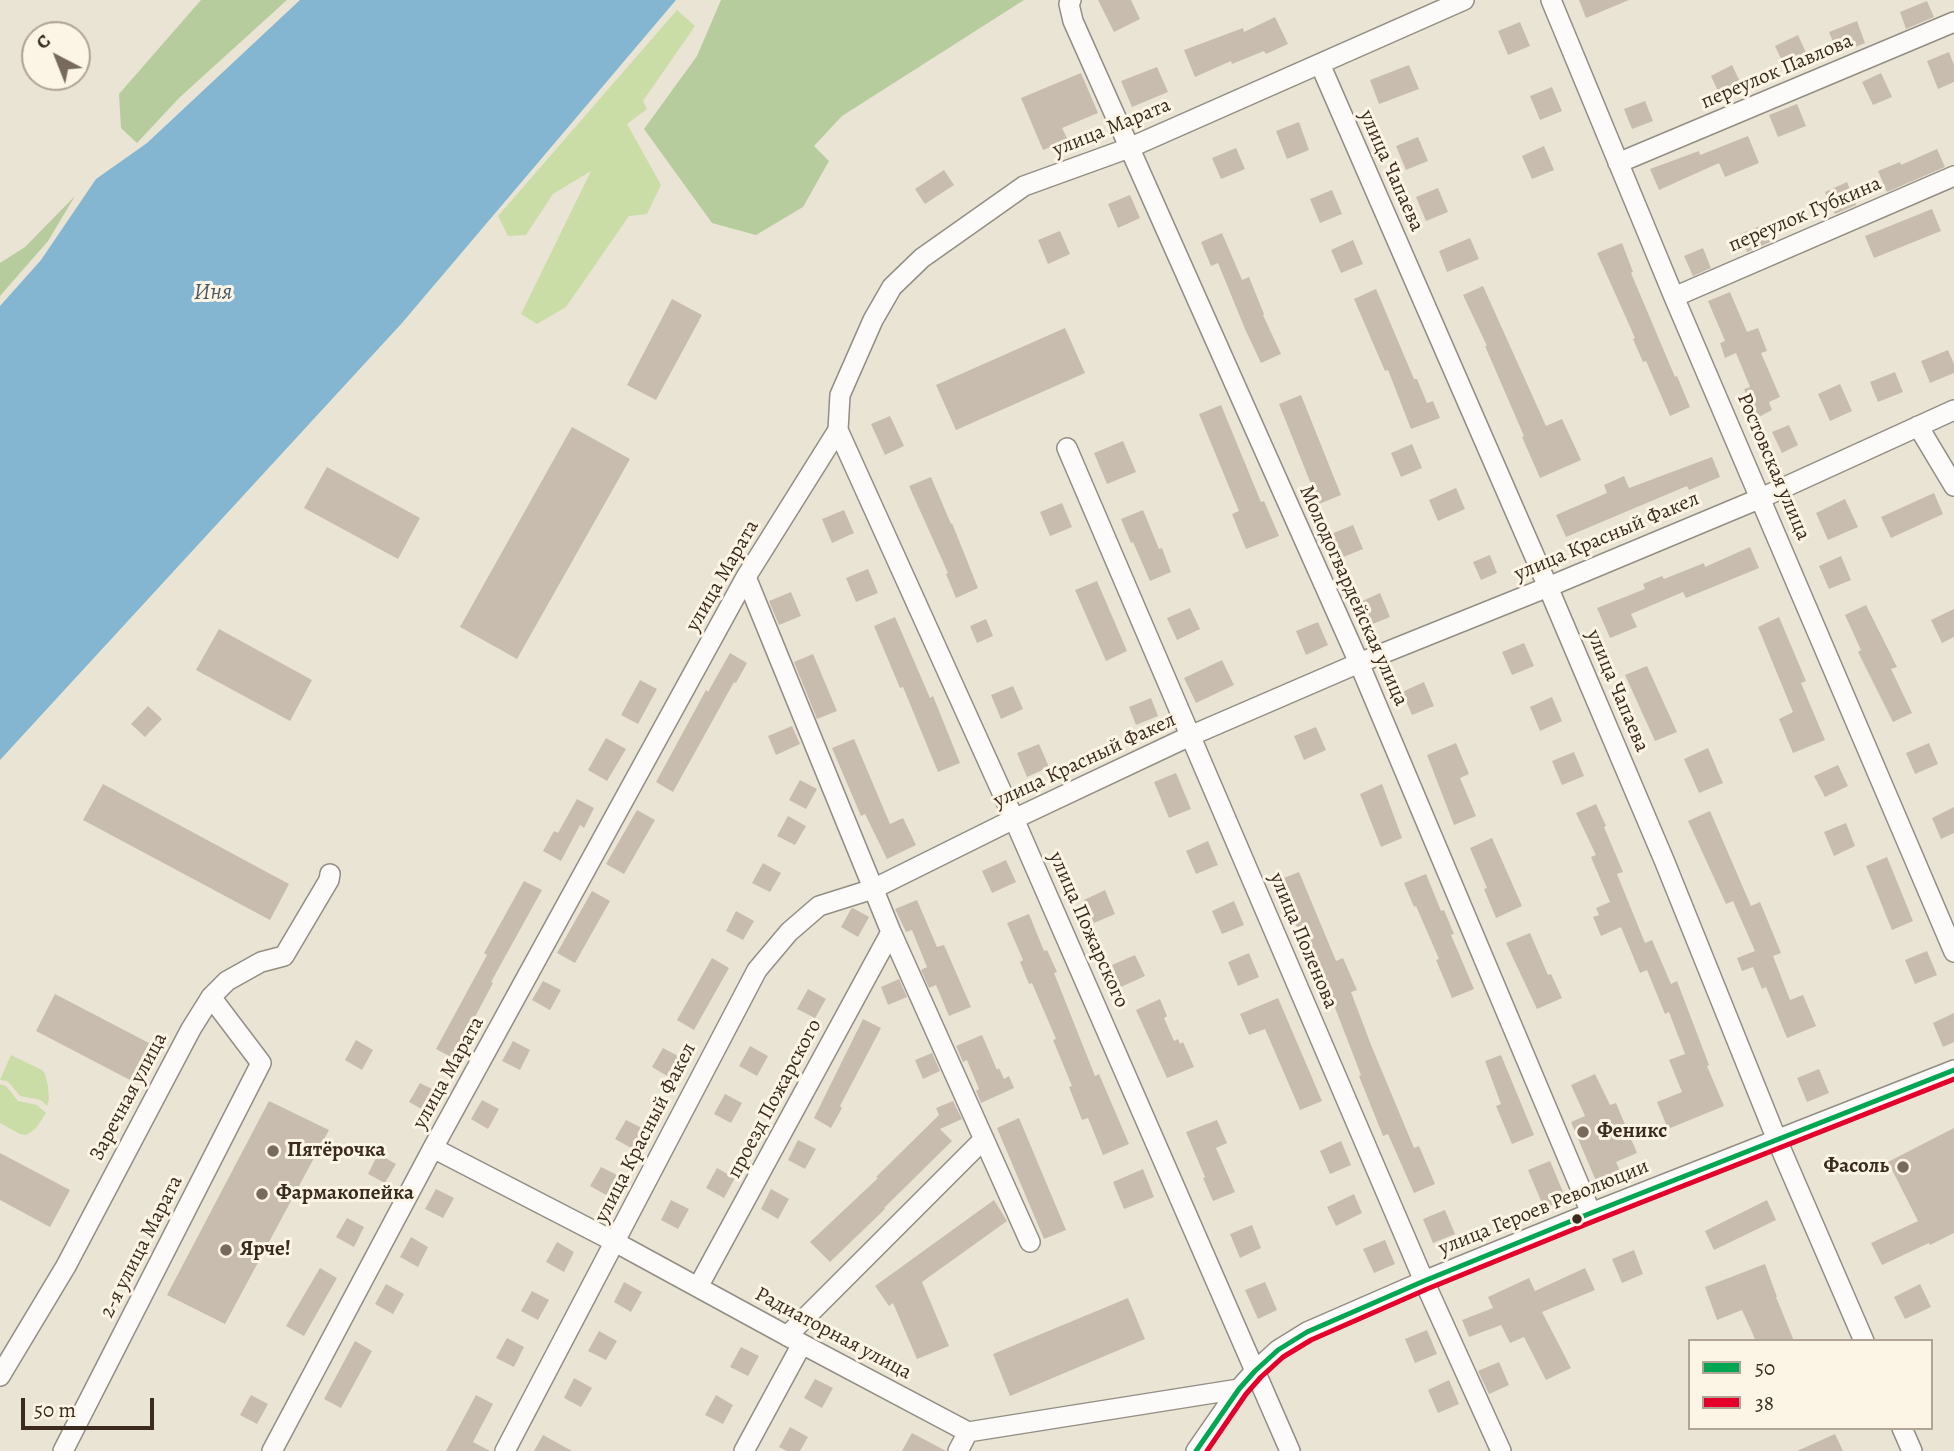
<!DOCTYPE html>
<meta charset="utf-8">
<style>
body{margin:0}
#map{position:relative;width:1954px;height:1451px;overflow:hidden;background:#eae4d5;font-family:Alegreya,serif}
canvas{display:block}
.legend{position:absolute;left:1688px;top:1339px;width:245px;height:91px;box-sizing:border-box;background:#fcf5e5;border:2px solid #afa495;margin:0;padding:9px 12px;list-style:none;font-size:21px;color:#3b2a1e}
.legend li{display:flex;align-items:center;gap:14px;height:35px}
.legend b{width:35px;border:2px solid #afa495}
.north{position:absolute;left:21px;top:21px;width:70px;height:70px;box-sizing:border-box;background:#fcf5e5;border:2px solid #afa495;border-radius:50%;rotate:318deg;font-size:19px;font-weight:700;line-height:28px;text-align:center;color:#3b2a1e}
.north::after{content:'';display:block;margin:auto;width:24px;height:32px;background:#786b5e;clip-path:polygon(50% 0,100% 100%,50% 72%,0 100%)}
.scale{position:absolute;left:21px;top:1398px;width:133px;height:32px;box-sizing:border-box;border:4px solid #3b2a1e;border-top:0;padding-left:9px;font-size:21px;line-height:24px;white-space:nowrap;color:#3b2a1e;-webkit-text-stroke:5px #fcf5e5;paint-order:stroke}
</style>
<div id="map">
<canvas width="1954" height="1451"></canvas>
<ul class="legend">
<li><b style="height:9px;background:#00a651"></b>50</li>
<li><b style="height:9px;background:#e4002b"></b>38</li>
</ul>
<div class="north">С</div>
<div class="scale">50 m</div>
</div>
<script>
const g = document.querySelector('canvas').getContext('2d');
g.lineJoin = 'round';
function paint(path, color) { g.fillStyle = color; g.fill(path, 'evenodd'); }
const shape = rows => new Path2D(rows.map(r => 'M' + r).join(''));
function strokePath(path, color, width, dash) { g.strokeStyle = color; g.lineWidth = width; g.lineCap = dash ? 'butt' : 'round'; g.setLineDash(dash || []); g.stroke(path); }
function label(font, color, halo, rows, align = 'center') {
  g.font = font + ' Alegreya,serif'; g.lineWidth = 6; g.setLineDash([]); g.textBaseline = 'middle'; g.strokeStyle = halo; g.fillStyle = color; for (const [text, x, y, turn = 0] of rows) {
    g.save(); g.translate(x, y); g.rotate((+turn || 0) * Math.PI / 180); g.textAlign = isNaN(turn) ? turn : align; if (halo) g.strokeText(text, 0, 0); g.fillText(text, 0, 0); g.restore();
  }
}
const green = shape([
 [677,10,695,26,643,101,647,109,627,124,661,185,647,214,629,216,566,307,537,324,521,314,591,171,553,194,526,235,508,236,498,216],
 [11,1055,42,1070,45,1074,48,1086,49,1099,47,1106,42,1101,36,1099,20,1096,11,1085,7,1081,0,1080],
 [0,1084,6,1086,18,1101,37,1105,46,1113,36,1128,31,1132,26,1135,20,1134,0,1123]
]);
const forest = shape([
 [201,0,287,0,179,98,137,143,121,128,119,94],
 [721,0,1024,0,842,116,814,146,829,161,803,207,756,235,712,223,644,129,697,56],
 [75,196,48,241,0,296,0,263,25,247]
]);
const water = shape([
 [300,0,676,0,402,323,0,760,0,306,41,260,96,179,147,143]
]);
const building = shape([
 [1098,0,1131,0,1140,19,1114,32],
 [1579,0,1629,0,1586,18],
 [1927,1,1934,17,1906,29,1900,12],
 [1275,17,1288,44,1266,54,1264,51,1232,64,1231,61,1195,77,1184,50,1243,28,1244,32],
 [1857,21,1865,43,1838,54,1829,32],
 [1520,22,1530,46,1508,55,1498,31],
 [1798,35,1808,57,1785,67,1775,46],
 [1949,52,1954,65,1954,82,1938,89,1927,61],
 [1409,65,1419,89,1379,104,1370,80],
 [1732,65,1745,92,1723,102,1711,76],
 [1157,67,1168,92,1132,107,1121,81],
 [1081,73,1098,113,1062,128,1068,140,1043,150,1021,98],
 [1881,73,1892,97,1873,105,1862,82],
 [1552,87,1562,111,1540,120,1530,96],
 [1645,101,1653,121,1632,129,1624,109],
 [1797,104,1806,126,1778,137,1769,115],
 [1299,122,1309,150,1287,159,1276,131],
 [1748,136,1759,163,1725,177,1719,163,1659,190,1650,169,1699,151,1700,155],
 [1418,137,1428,161,1406,170,1396,146],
 [1544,146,1554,170,1532,179,1522,156],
 [1236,148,1245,169,1221,179,1212,158],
 [1937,149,1945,167,1887,192,1878,171,1900,162,1901,165],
 [944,170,954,185,925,204,915,189],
 [1847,182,1856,205,1835,214,1825,192],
 [1438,188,1448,212,1426,221,1416,197],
 [1332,190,1342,214,1320,223,1310,199],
 [1130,195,1140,218,1118,228,1108,204],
 [1932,209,1941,231,1874,258,1865,236],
 [1768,223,1775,240,1747,252,1740,234],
 [1060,231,1070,254,1048,264,1038,240],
 [1222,233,1242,280,1249,277,1264,314,1263,315,1281,354,1261,363,1245,329,1218,263,1211,266,1201,242],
 [1470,238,1479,259,1447,272,1439,251],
 [1353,240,1363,264,1341,273,1331,250],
 [1622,243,1633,272,1631,273,1675,377,1677,376,1690,407,1670,416,1646,361,1643,362,1633,339,1635,338,1597,253],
 [1703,248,1711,268,1693,276,1684,256],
 [1483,286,1546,426,1562,419,1581,460,1540,478,1522,437,1524,436,1485,346,1487,346,1463,295],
 [1376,289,1414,379,1417,379,1427,403,1433,401,1440,418,1411,429,1388,370,1385,371,1354,299],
 [1730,292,1747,332,1758,328,1767,351,1761,353,1780,397,1769,402,1772,410,1757,418,1744,389,1750,387,1736,353,1725,358,1720,343,1725,341,1708,301],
 [672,299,702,315,656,400,627,385],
 [1065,328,1085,373,956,430,936,385],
 [1948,350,1954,364,1954,373,1930,383,1921,361],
 [1895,372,1903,392,1878,402,1870,382],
 [1840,384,1852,411,1830,421,1818,394],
 [1301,395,1341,495,1319,504,1279,404],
 [1221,405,1261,502,1264,501,1279,536,1246,549,1232,514,1239,511,1199,414],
 [890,416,904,446,885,455,871,424],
 [1789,425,1798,445,1782,453,1772,432],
 [572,427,630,459,517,659,460,627],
 [1123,441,1136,472,1107,484,1094,453],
 [1412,444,1422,468,1401,477,1391,453],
 [1712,457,1720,477,1689,490,1687,486,1566,537,1556,515,1607,493,1604,485,1624,476,1629,488],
 [327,467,420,518,398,559,304,508],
 [931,477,951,524,952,523,978,588,956,598,946,574,948,573,909,486],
 [1456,488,1465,509,1438,521,1429,500],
 [1934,493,1943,514,1891,538,1881,517],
 [1845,499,1858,527,1828,540,1816,513],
 [1062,503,1072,527,1050,536,1040,512],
 [844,510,854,533,832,543,822,519],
 [1143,510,1159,549,1162,548,1171,572,1150,581,1133,542,1131,543,1121,519],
 [1353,525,1363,549,1341,558,1331,534],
 [1750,547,1759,568,1686,598,1683,592,1631,614,1637,627,1610,638,1597,608,1645,589,1643,584,1662,576,1664,579,1704,563,1705,567],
 [1490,555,1497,573,1481,580,1473,562],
 [1841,556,1851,580,1829,589,1819,566],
 [868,569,878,593,856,602,846,578],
 [1097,581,1127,651,1106,661,1075,590],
 [791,592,801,616,779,625,769,601],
 [1380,593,1390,617,1368,626,1358,603],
 [1866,605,1897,667,1891,669,1912,713,1893,722,1858,652,1861,650,1845,615],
 [1190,608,1200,629,1177,640,1167,618],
 [1954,609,1954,637,1942,643,1931,620],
 [895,617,930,698,933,696,960,763,938,772,903,687,900,688,874,626],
 [1779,617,1806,681,1801,683,1825,740,1793,753,1779,719,1793,712,1758,627],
 [986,619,993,636,977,643,970,626],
 [1318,622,1328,645,1306,655,1296,631],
 [219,629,312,680,290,721,196,670],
 [1524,643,1534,666,1512,675,1502,652],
 [730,653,747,663,736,683,734,682,673,792,656,782,706,690,708,692],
 [813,654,837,711,817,719,794,662],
 [1222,660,1234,685,1196,703,1184,678],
 [1647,666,1677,732,1655,741,1625,675],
 [640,680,657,689,638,724,621,715],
 [1424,682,1434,706,1412,715,1402,692],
 [1013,686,1023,709,1001,719,991,695],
 [1552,697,1562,721,1540,731,1530,707],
 [1151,698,1158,716,1136,725,1129,707],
 [148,706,162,719,145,737,131,724],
 [792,726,800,744,776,755,768,736],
 [1316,727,1326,750,1304,760,1294,736],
 [606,738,626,749,607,781,588,770],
 [854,739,890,824,903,818,916,845,887,859,865,814,861,816,832,748],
 [1456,743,1469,774,1460,778,1476,816,1454,825,1427,755],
 [1929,743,1938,764,1915,774,1906,753],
 [1039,744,1049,767,1027,777,1017,753],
 [1708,748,1723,783,1699,793,1684,759],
 [1574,752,1584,776,1562,785,1552,761],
 [1838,765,1848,786,1825,797,1814,776],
 [1176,773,1191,809,1169,818,1154,782],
 [800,780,817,789,806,809,789,800],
 [103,784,289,884,270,920,83,820],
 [1382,784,1402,838,1381,847,1360,794],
 [577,799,594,808,584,828,580,825,561,861,543,851,554,831,558,833],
 [1596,804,1606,826,1604,827,1623,872,1617,874,1645,943,1652,940,1671,984,1677,981,1709,1065,1707,1066,1724,1106,1668,1129,1657,1102,1682,1092,1669,1060,1685,1054,1669,1012,1665,1014,1647,970,1640,973,1621,927,1601,936,1593,917,1599,915,1596,908,1610,902,1591,857,1596,855,1576,813],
 [1954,807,1954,833,1941,839,1932,818],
 [637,810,655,820,624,874,606,864],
 [1710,811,1751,906,1760,902,1781,953,1773,956,1790,1000,1803,995,1816,1026,1787,1038,1766,987,1762,989,1753,967,1742,971,1737,958,1755,951,1733,901,1726,904,1688,821],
 [788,816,806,826,795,845,777,836],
 [1846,823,1855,846,1834,856,1824,832],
 [1492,838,1522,906,1496,918,1484,889,1487,888,1470,848],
 [1208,841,1218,865,1196,874,1186,851],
 [1887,857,1913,921,1892,930,1866,866],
 [1006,860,1016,882,992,893,982,871],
 [763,863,781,873,770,892,752,883],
 [1299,872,1336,961,1343,958,1357,990,1351,992,1371,1045,1414,1148,1419,1146,1435,1184,1414,1193,1388,1134,1383,1136,1359,1076,1361,1075,1332,1000,1328,1002,1289,908,1286,909,1274,882],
 [1426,874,1441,911,1444,910,1454,934,1451,935,1474,989,1452,998,1436,960,1439,959,1416,906,1414,907,1404,883],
 [524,881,542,890,491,982,493,983,453,1058,436,1049,487,955,484,953],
 [1105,890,1115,914,1094,923,1084,900],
 [592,891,610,901,575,963,557,953],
 [917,900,937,947,944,945,971,1007,949,1016,936,985,929,988,921,970,927,967,912,930,906,932,895,909],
 [1234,901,1244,925,1222,934,1212,911],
 [853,908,869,917,858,937,841,927,851,909],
 [736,911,754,921,743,940,726,931],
 [1029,914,1044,951,1047,950,1057,972,1054,973,1095,1076,1099,1074,1129,1144,1103,1155,1088,1118,1082,1120,1069,1087,1072,1086,1053,1040,1056,1039,1032,983,1029,984,1020,962,1023,960,1007,923],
 [1530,933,1548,975,1551,974,1562,998,1537,1009,1506,943],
 [1927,951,1937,975,1915,984,1905,960],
 [1249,953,1259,977,1238,986,1228,962],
 [1135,955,1145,976,1121,987,1112,965],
 [712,958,729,968,694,1030,677,1020],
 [899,979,907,997,888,1005,881,987],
 [543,981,561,990,550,1010,532,1000],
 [808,989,826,999,815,1018,797,1009],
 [55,994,149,1043,130,1080,36,1031],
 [1278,998,1322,1101,1300,1110,1265,1029,1249,1035,1240,1014],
 [1160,999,1167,1016,1164,1018,1174,1041,1178,1039,1180,1044,1183,1042,1194,1067,1167,1078,1136,1010],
 [1954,1013,1954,1042,1943,1047,1933,1023],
 [863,1019,881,1028,840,1106,842,1108,831,1128,814,1118],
 [982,1035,997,1070,999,1068,1004,1079,1009,1076,1014,1088,981,1103,976,1091,979,1089,967,1060,963,1062,956,1046],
 [356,1040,373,1050,362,1070,345,1060],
 [513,1041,530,1050,520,1070,502,1061],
 [750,1046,768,1056,757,1076,739,1066],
 [663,1048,680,1057,669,1077,652,1067],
 [932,1053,940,1071,923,1079,915,1060],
 [1501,1055,1534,1135,1512,1144,1496,1106,1501,1104,1485,1061],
 [1819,1069,1829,1093,1807,1102,1797,1078],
 [1595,1074,1610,1105,1616,1103,1637,1153,1616,1162,1620,1171,1596,1181,1571,1122,1585,1116,1571,1085],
 [420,1083,438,1092,427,1112,409,1102],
 [725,1094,742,1103,731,1123,714,1114],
 [482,1100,499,1109,488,1129,471,1119],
 [269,1101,329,1130,225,1324,167,1295],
 [953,1101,962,1119,940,1129,952,1141,884,1208,885,1209,830,1262,810,1242,878,1178,876,1177,939,1115,936,1108],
 [1019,1118,1066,1230,1044,1239,997,1128],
 [626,1120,644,1129,633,1149,615,1139],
 [1217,1120,1227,1143,1216,1148,1235,1192,1213,1201,1203,1178,1205,1177,1186,1132],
 [1954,1128,1954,1233,1930,1245,1929,1243,1882,1265,1871,1243,1918,1221,1888,1162],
 [798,1140,816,1149,805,1169,788,1160],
 [1341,1141,1351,1165,1330,1174,1320,1151],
 [0,1153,70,1190,50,1227,0,1200],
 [378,1154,396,1164,385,1183,368,1174],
 [1550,1161,1566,1199,1544,1208,1528,1170],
 [601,1167,619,1176,608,1196,590,1186],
 [717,1168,735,1178,724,1198,706,1188],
 [1143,1169,1154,1197,1124,1209,1113,1182],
 [436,1189,454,1198,443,1218,425,1209],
 [771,1189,789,1199,778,1219,761,1209],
 [1354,1194,1362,1213,1336,1226,1327,1207],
 [671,1200,689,1209,678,1229,661,1220],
 [994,1200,1007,1221,922,1282,949,1346,917,1359,893,1303,889,1306,875,1286],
 [1767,1200,1776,1220,1714,1250,1705,1231],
 [1445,1210,1455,1234,1433,1243,1423,1219],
 [347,1218,364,1227,354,1247,336,1237],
 [1252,1225,1261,1248,1240,1258,1230,1234],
 [411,1237,428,1247,418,1267,400,1257],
 [1385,1240,1395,1264,1374,1273,1363,1249],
 [557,1242,574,1252,564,1272,546,1262],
 [1634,1250,1643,1274,1622,1283,1612,1259],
 [1765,1264,1777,1297,1776,1297,1794,1341,1756,1341,1742,1310,1717,1320,1705,1287],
 [320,1268,337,1278,304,1336,286,1326],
 [1585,1268,1595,1290,1542,1312,1571,1368,1546,1380,1524,1337,1510,1343,1501,1325,1469,1337,1462,1320,1493,1308,1488,1297,1529,1278,1535,1291],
 [624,1282,642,1292,631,1312,614,1302],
 [1265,1282,1277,1310,1258,1319,1245,1290],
 [386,1284,404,1294,393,1314,375,1304],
 [1920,1284,1931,1307,1905,1319,1894,1297],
 [532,1291,549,1300,538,1320,521,1311],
 [1128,1298,1145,1339,1010,1396,993,1354],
 [1427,1330,1437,1354,1415,1363,1405,1339],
 [599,1331,617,1341,606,1360,588,1351],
 [507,1338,524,1347,514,1367,496,1358],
 [355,1341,372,1351,341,1408,324,1399],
 [741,1347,759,1356,748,1376,730,1367],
 [1499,1362,1509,1385,1489,1394,1478,1371],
 [574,1378,592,1388,581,1407,564,1398],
 [815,1379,833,1388,822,1408,804,1398],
 [1449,1380,1459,1404,1438,1413,1428,1390],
 [251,1395,268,1404,257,1424,240,1415],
 [476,1395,493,1404,473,1442,490,1451,446,1451],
 [716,1395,733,1405,723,1424,705,1415],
 [790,1427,808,1437,800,1451,787,1451,779,1447],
 [912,1433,946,1451,902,1451],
 [1835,1434,1843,1451,1797,1451],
 [543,1435,572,1451,534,1451]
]);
const minor = shape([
 [1071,0,1069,4,1073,21,1359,663,1591,1213],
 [1551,0,1674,297,1954,952],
 [1320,64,1548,587,1664,860,1777,1140,1864,1341],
 [1618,163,1954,22],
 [1674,297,1954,176],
 [1918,426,1954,486],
 [838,430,1014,819,1290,1451],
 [1067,448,1424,1281,1501,1451],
 [746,577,891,932,1030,1242],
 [433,1148,615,1242,802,1344,968,1432,1239,1389],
 [698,1287,891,932],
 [787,1336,984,1139],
 [0,1376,66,1266,191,1029,211,997,227,981,261,962,284,956,329,880,330,874],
 [1902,1428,1912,1451],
 [63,1451,261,1063,211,997],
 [272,1451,433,1148,746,577,838,430,840,395,873,320,892,287,922,258,1024,186,1129,148,1464,0],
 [505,1451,757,970,789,932,819,906,873,889,1014,819,1190,736,1359,663,1548,587,1761,498,1954,410],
 [744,1451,802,1344],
 [958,1451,968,1432],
 [1196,1451,1239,1389,1255,1371,1278,1350,1307,1332,1424,1281,1591,1213,1954,1070]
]);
const bus1 = shape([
 [1196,1451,1239,1389,1255,1371,1278,1350,1307,1332,1424,1281,1591,1213,1954,1070]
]);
const bus2 = shape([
 [1207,1451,1246,1394,1261,1377,1283,1357,1311,1340,1427,1289,1594,1221,1954,1079]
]);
const markers = [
 [1583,1132,7,"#786b5e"],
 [273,1151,7,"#786b5e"],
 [1903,1167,7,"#786b5e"],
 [262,1194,7,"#786b5e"],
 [1577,1219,6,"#3b2a1e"],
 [226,1250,7,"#786b5e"]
];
const streetNames = [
 ["переулок Павлова",1777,72,-23],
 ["улица Марата",1112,128,-22],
 ["улица Чапаева",1391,171,66],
 ["переулок Губкина",1805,215,-23],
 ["Ростовская улица",1773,467,67],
 ["улица Красный Факел",1607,537,-23],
 ["улица Марата",723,576,-60],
 ["Молодогвардейская улица",1353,596,66],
 ["улица Чапаева",1617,691,67],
 ["улица Красный Факел",1085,761,-25],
 ["улица Пожарского",1088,930,66],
 ["улица Поленова",1303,941,67],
 ["улица Марата",449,1073,-61],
 ["Заречная улица",129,1097,-62],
 ["проезд Пожарского",775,1099,-62],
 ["улица Красный Факел",646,1133,-63],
 ["улица Героев Революции",1544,1208,-22],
 ["2-я улица Марата",142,1247,-63],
 ["Радиаторная улица",833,1334,28]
];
const poiNames = [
 ["Феникс",1597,1132],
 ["Пятёрочка",287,1151],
 ["Фасоль",1889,1167,"right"],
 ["Фармакопейка",276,1194],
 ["Ярче!",240,1250]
];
const waterNames = [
 ["Иня",213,293]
];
paint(green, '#cadda7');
paint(forest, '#b6cc9d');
paint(water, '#84b6d2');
paint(building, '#c8bcae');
strokePath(minor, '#938e84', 22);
strokePath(minor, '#fcfbf9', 19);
strokePath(bus1, '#00a651', 5);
strokePath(bus2, '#e4002b', 5);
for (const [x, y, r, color] of markers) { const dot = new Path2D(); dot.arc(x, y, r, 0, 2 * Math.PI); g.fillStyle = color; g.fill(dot); strokePath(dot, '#fcf5e5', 2.5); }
label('21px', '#3b2a1e', '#fcf5e5', streetNames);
label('bold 21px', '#3b2a1e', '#fcf5e5', poiNames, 'left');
label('italic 23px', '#475a65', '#fcf5e5', waterNames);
</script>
